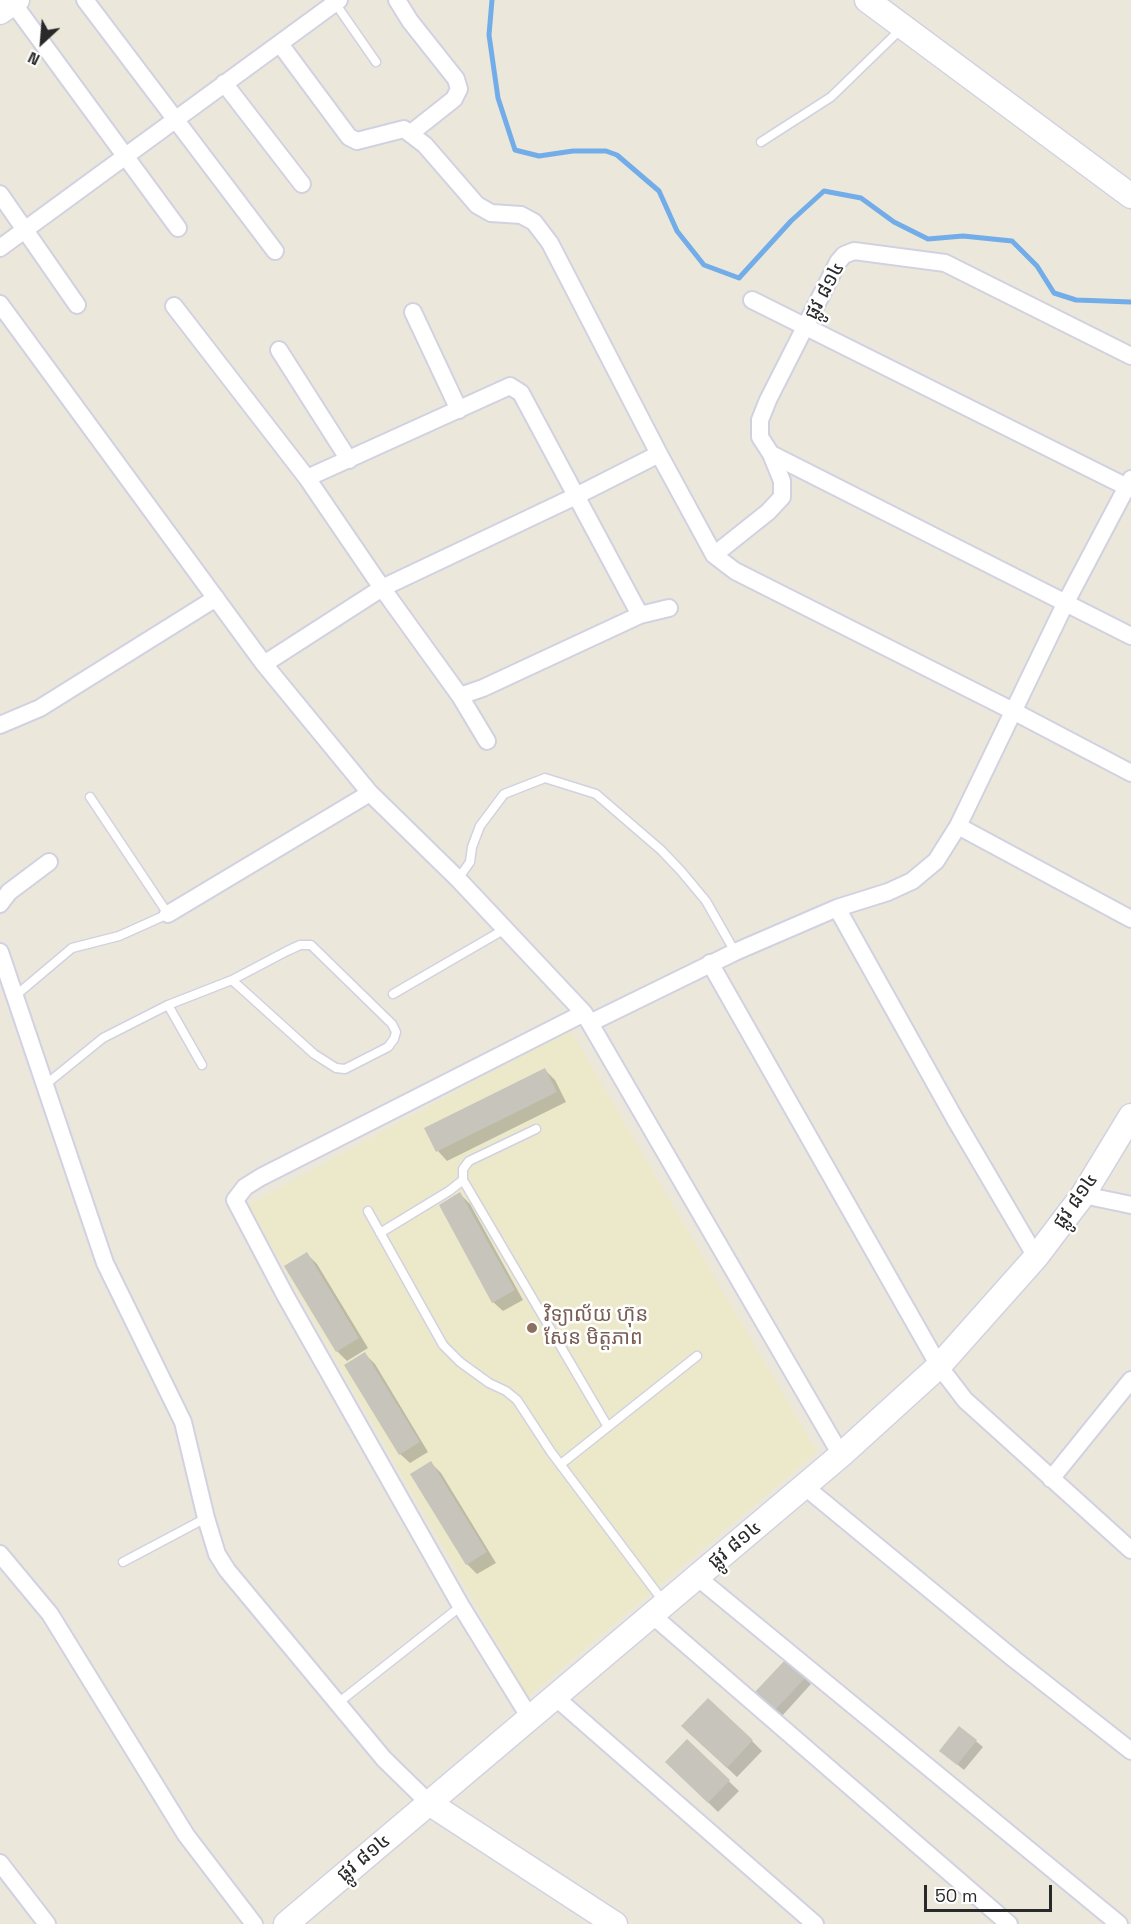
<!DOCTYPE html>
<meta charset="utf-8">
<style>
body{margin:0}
#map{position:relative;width:1131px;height:1924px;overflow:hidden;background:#ebe8db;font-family:"Space Grotesk",sans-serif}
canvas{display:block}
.north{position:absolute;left:12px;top:12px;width:60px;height:60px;-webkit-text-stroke:4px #fff;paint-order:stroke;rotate:206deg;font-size:16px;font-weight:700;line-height:24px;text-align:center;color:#292929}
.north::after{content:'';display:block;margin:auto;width:21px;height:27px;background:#292929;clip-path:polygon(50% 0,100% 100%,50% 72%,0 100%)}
.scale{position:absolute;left:924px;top:1885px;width:128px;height:27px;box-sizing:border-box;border:3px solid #292929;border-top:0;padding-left:8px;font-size:18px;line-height:21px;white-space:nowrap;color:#292929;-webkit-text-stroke:4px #fff;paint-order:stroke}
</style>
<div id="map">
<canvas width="1131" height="1924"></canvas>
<div class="north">N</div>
<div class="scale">50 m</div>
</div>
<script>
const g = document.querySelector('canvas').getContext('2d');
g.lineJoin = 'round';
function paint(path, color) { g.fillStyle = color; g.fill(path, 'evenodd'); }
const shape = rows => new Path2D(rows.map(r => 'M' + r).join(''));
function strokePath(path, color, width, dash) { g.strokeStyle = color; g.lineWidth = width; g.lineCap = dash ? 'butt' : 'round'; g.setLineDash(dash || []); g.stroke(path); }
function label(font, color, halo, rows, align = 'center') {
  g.font = font + ' "Space Grotesk","Noto Sans Khmer",sans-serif'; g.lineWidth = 5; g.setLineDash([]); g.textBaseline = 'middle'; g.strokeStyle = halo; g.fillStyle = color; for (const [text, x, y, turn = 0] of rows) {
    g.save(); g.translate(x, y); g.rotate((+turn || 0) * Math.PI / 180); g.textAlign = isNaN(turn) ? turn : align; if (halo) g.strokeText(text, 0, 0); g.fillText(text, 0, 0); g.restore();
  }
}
const education = shape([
 [570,1029,817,1452,528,1697,248,1205]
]);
const shadow = shape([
 [545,1070,555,1080,566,1102,447,1161,438,1151],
 [460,1194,470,1204,523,1300,503,1311,493,1302],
 [307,1254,317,1264,368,1348,347,1361,337,1351],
 [365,1354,375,1364,428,1452,410,1463,400,1454],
 [431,1463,441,1473,496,1563,477,1574,467,1564],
 [786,1661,811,1684,782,1716,763,1699],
 [960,1728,983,1747,964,1770,941,1751],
 [693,1736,752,1741,762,1751,737,1777],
 [687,1741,739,1791,718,1812,667,1762]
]);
const stream = shape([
 [492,0,489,35,498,98,515,150,539,156,573,151,606,151,617,155,659,191,677,231,704,265,739,278,791,221,824,191,861,198,894,222,928,239,963,236,1012,241,1037,266,1054,293,1076,300,1131,302]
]);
const building = shape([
 [545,1068,557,1092,436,1152,424,1128],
 [460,1192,515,1290,492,1303,439,1205],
 [307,1252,359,1338,336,1352,284,1266],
 [365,1352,420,1442,399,1455,344,1365],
 [431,1461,487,1552,466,1565,410,1474],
 [786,1659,806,1677,774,1711,754,1693],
 [708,1698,753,1740,727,1768,681,1726],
 [959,1726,977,1740,957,1765,939,1751],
 [687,1739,730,1780,708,1803,665,1762]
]);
const lane = shape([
 [335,3,376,62],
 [761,142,831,97,901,29],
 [458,879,470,862,472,847,480,826,504,794,545,778,596,794,661,850,681,871,706,901,735,952],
 [393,994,505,929],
 [15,996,72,948,119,936,168,914,90,797],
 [168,1005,202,1065],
 [45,1085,103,1038,168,1005,232,980,314,1054,336,1068,345,1069,388,1047,394,1039,396,1032,392,1024,311,945,300,945,287,951,232,980],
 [463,1180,463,1169,469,1161,536,1129],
 [368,1211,443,1345,460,1362,489,1383,506,1391,517,1400,551,1452,663,1601],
 [380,1233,449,1191,463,1180,608,1427],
 [561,1464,697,1356],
 [123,1562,206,1518],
 [338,1703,461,1606]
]);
const street = shape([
 [85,0,275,251],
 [397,0,410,21,456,79,459,89,454,99,411,133],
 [13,3,178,228],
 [280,44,349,137,357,141,404,129,425,145,477,205,491,213,521,215,534,222,550,243,659,454,714,555,735,571,1013,711,1131,773],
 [224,83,302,184],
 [0,194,77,305],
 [0,248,339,0],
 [752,300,1131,489],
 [0,304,264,664,370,793,458,879,584,1013,841,1455],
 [174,306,307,478,382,588,460,696,487,741],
 [413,312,459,410],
 [279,350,349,460],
 [771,454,1131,636],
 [307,478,510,386,521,393,640,615],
 [714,555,768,512,782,497,782,481,771,454,760,437,760,420,768,400,838,262,844,255,854,251,945,263,1131,356],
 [264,664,382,588,576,496,659,454],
 [460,696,483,688,640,615,669,608],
 [0,725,40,708,216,598],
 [958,826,1131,919],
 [0,904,9,892,49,862],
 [837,908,955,1119,1036,1257],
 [168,914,370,793],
 [0,952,105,1263,183,1422,206,1518,217,1554,227,1570,384,1759,429,1803],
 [710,963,939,1366,965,1400,1131,1550],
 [590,1023,735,952,837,908,888,892,912,881,936,861,958,826,1066,602,1131,479],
 [1083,1195,1131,1205],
 [1051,1479,1131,1380],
 [804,1486,1014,1659,1131,1751],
 [0,1554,50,1614,186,1835,254,1924],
 [697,1577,1119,1924],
 [652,1615,1009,1924],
 [555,1697,815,1924],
 [530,1718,461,1606,285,1295,235,1200,245,1187,261,1177,584,1013],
 [0,1863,47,1924]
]);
const secondary = shape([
 [867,0,1131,196],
 [0,12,17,0],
 [429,1803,615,1924],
 [286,1924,841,1455,939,1366,1036,1257,1083,1195,1131,1116]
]);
const markers = [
 [532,1328,6,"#8d6e63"]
];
const streetNames = [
 ["ផ្លូវ ៨១៤",825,291,-62],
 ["ផ្លូវ ៨១៤",1076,1201,-55],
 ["ផ្លូវ ៨១៤",735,1545,-40],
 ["ផ្លូវ ៨១៤",364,1858,-40]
];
const educationNames = [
 ["វិទ្យាល័យ ហ៊ុន",544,1316],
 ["សែន មិត្តភាព",544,1339]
];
paint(education, '#ece9cb');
paint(shadow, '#0003');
strokePath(stream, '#73ade9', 5);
paint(building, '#c6c4bb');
strokePath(lane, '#d2d1e1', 11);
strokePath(street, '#d2d1e1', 20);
strokePath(secondary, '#d2d1e1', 27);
strokePath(lane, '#fff', 8);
strokePath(street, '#fff', 16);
strokePath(secondary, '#fff', 24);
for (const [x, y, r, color] of markers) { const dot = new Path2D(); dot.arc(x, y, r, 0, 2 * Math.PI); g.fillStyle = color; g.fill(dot); strokePath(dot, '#fff', 2); }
label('20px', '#292929', '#fff', streetNames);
label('20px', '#785e54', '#fff', educationNames, 'left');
</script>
